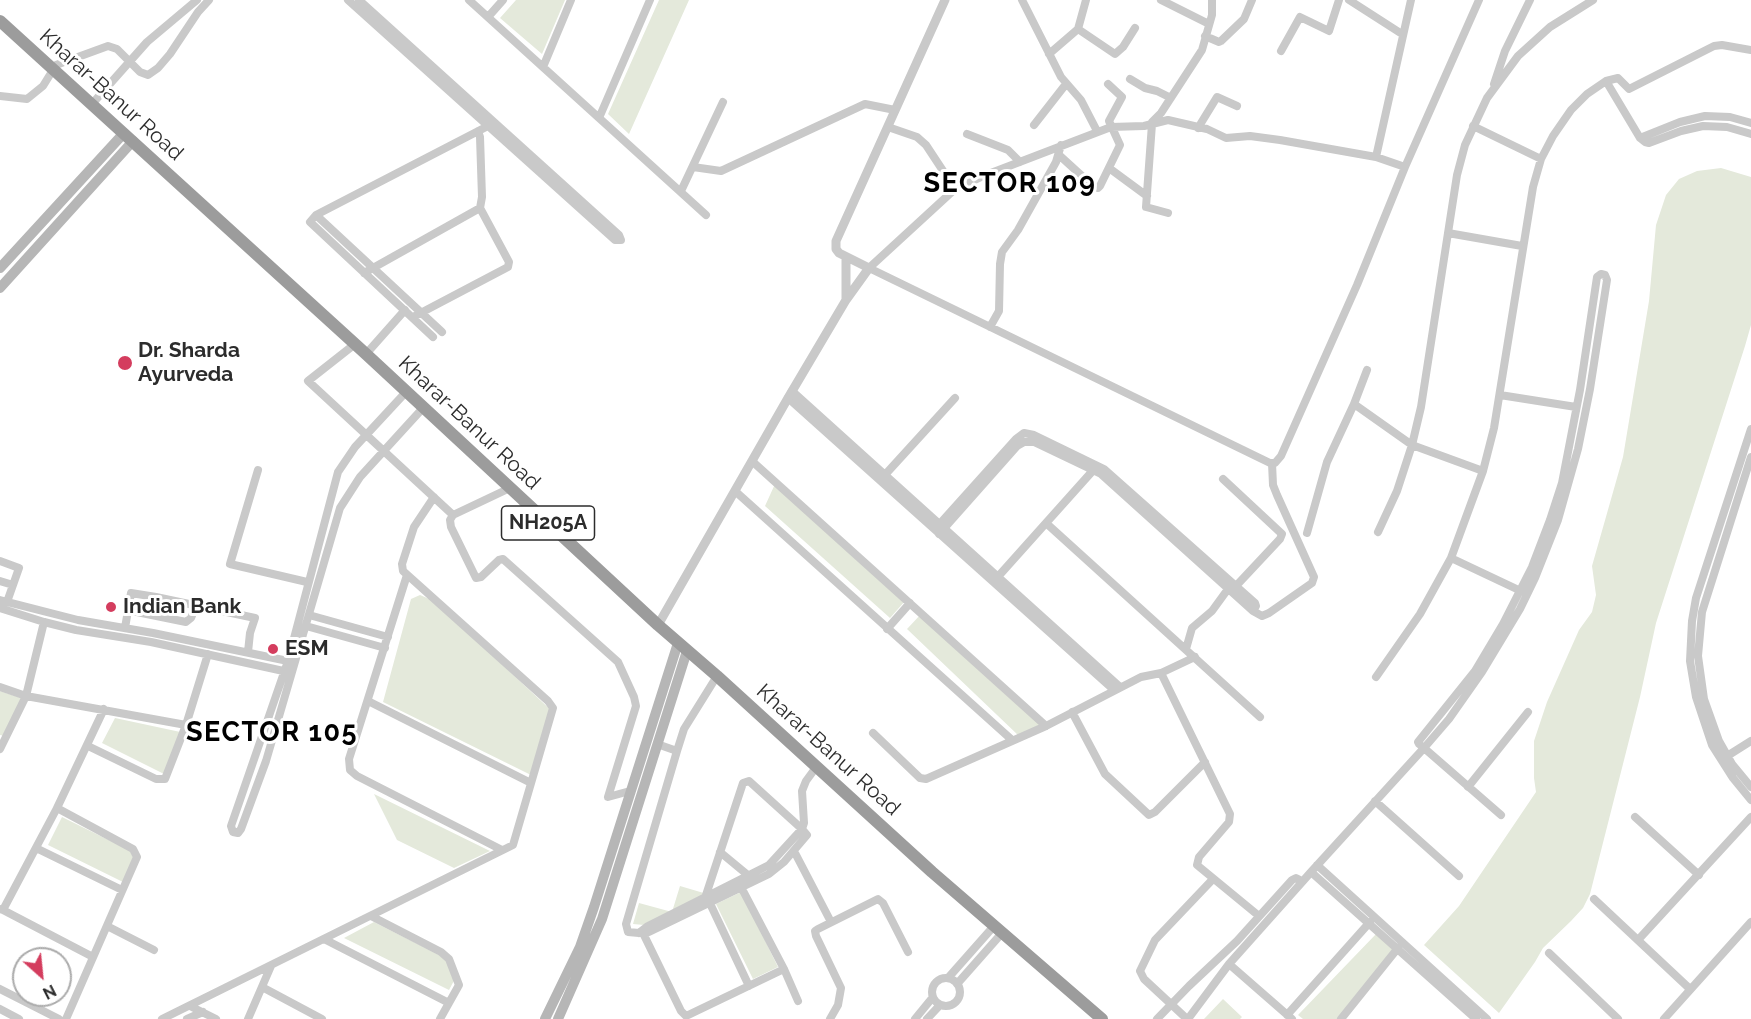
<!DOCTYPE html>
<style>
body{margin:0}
#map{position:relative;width:1751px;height:1019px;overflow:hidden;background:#fff;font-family:Raleway,sans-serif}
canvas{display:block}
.north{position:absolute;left:12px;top:947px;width:60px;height:60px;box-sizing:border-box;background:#fff;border:2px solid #ababab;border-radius:50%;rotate:153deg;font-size:16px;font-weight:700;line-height:24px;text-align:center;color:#2c2c2c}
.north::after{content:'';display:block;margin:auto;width:21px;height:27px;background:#d43d5e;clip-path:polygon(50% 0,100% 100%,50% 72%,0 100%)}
</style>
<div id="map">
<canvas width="1751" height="1019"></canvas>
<div class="north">N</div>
</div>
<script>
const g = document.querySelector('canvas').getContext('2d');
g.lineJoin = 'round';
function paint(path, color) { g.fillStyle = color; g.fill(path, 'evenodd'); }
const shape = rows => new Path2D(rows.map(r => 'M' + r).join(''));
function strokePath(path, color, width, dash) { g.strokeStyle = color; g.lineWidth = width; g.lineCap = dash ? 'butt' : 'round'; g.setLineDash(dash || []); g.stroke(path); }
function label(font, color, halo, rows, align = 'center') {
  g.font = font + ' Raleway,sans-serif'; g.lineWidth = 6; g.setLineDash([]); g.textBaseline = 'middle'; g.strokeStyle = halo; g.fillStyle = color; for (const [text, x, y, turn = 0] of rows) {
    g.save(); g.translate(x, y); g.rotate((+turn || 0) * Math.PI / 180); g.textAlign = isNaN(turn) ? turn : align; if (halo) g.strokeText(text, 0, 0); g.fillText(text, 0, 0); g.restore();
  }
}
const green = shape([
 [516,0,565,0,542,54,500,18],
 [659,0,689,0,629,134,608,114],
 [1721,168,1751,177,1751,325,1745,346,1656,623,1640,697,1590,894,1583,908,1571,921,1543,948,1535,962,1499,1013,1424,945,1459,906,1536,792,1534,778,1534,741,1547,702,1579,630,1592,612,1596,595,1592,566,1623,457,1649,301,1656,225,1666,195,1679,179,1697,171],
 [775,484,905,601,890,618,765,506],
 [420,595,434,601,554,713,531,775,383,702,411,599],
 [922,613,1041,726,1019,736,907,629],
 [0,691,24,699,4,736,0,735],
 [115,718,185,733,164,774,102,743],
 [374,794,490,851,454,868,397,840],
 [62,817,141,856,127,884,48,845],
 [680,886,707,894,651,923,644,925,633,924,639,903,672,912],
 [741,892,778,967,753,979,716,904],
 [374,922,447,959,457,975,449,990,344,938],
 [1377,933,1395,949,1341,1019,1303,1019,1298,1015],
 [1223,999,1242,1017,1240,1019,1204,1019]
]);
const minor = shape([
 [348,0,615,240,621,240,619,235,359,0],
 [469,0,706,215],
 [1022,0,1061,77,1081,100,1097,131],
 [1161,0,1209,24],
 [1349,0,1402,34],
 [488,17,503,0],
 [1078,29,1115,54,1123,47,1135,28],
 [1205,36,1219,42,1221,41,1244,19,1252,0],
 [1281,51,1300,17,1329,31,1339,0],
 [1049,54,1078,29,1086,0],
 [543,67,571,0],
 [1130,79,1145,88,1157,91,1171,98],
 [1606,81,1640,138],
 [1494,84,1505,51,1530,0],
 [0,96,27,99,43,86,56,65,108,46,117,49,140,72,148,75,158,68,170,54,198,12,209,0],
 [92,104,147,42,197,0],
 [599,118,650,0],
 [1152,122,1161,113,1202,50,1212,15,1212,0],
 [1751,123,1730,117,1705,116,1680,122,1640,138,1645,142,1649,143,1681,131,1703,126,1727,127,1751,134],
 [1152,124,1146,207,1168,213],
 [1034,125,1066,84],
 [1473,126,1541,159],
 [888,127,917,137,926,145,955,189],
 [1198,128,1217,97,1237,106],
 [967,134,1008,150,1020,162],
 [1059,155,1093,186,1098,188,1100,186,1120,145,1109,121,1122,97,1108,84],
 [1376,157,1411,0],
 [693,167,721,171,865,104,895,110],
 [1405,167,1376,157,1280,140,1250,136,1226,138,1207,129,1168,120,1144,126,1111,127,983,176,955,189,869,268,1270,463,1275,463,1281,456,1357,285,1405,167,1479,0],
 [1109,168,1147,196],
 [681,191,723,102],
 [316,215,442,332],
 [1448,233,1522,246],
 [364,273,480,208,482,197,480,137,478,131],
 [413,317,508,267,509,262,480,208],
 [990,327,999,311,1000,264,1002,252,1018,230,1056,162,1061,145],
 [433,337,310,222,316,215,488,126],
 [355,344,308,381,453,515,450,520,451,527,476,578,481,577,499,560,503,559,618,662,634,697,636,706,608,797,630,791],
 [366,354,405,310],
 [792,391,1120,687],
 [406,392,355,447,338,472,288,661,231,826,233,832,238,833,241,829,266,761,340,508,360,477,423,408],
 [1500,395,1576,407],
 [788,398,1114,690],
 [1354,404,1412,445,1483,471],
 [1751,429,1696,598,1692,621,1690,661,1696,697,1712,745,1733,778,1751,800],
 [1751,457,1702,612,1698,656,1704,699,1719,741,1732,764,1751,787],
 [753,462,1046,726],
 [258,470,230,564,307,582],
 [883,477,955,398],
 [1223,479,1282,534,1280,539,1236,586],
 [735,491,1012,740],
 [453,515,510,488],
 [1046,523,1260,717],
 [937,527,1016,439,1024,433,1034,435,1104,469,1255,603,1256,606,1253,611],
 [1378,532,1397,491,1412,445,1421,407,1457,175,1465,145,1487,98,1518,56,1550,27,1593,0],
 [1307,533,1327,462,1354,404,1367,370],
 [939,534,1017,446,1024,442,1034,442,1101,474,1253,611,1262,616,1269,613,1312,583,1314,577,1277,495,1273,485,1272,463],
 [1451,558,1523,592],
 [0,561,19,568,7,602],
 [407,575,349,759,350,770,357,776,502,850],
 [995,580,1097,466],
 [0,581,13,585],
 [0,600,78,620,153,633,288,661],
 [0,608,44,622,76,630,151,642,288,672],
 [127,610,186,622,191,618,196,606],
 [309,615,388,637],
 [306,626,385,648],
 [125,628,131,593,156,597,255,618,250,633,248,652],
 [887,629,910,603],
 [1186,649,1192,628,1212,611,1228,589],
 [1161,673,1230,814,1229,822,1199,857,1197,865,1259,916],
 [1376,677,1420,614,1451,558,1483,471,1494,428,1533,187,1541,159,1553,136,1571,110,1587,94,1606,81,1618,78,1629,89,1714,46,1722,45,1751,50],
 [0,687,26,696,186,725],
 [368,701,531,783],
 [1072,712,1105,774,1149,815,1155,812,1205,762],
 [873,733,920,778,926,779,1046,726,1141,677,1161,673,1195,657],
 [657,744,677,751,684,729,717,676],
 [88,746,156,779,165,779,186,725,208,654],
 [0,749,26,696,44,622],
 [1724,758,1751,741],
 [1468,787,1528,712],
 [1375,801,1459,876],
 [57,808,133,849,137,857,66,1019],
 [1635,817,1699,875],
 [36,848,122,890],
 [794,851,831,922],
 [720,852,749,876],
 [1317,865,1487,1019],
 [1311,872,1476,1019],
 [740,885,784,969,798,1001],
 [1594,899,1690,989],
 [0,909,3,910,57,808,104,709],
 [3,910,93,957],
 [371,916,441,952,449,959,459,985,440,1019],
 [107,926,154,950],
 [642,931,681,1011,686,1016,784,969],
 [639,933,648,926,769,865,802,829,807,835,784,862,769,874,649,932,639,933,628,932,626,924,677,751],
 [324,939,449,1003],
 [1638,940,1751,817],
 [1549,953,1618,1019],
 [1229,964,1292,1019],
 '932 992a14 14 0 1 1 28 0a14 14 0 1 1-28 0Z',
 [948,978,994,926],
 [957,984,1002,933],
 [749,986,706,895,743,783,749,781,802,829,804,823,802,791,806,781,817,766],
 [262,987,322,1019],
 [0,989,59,1019],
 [190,1006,216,1019],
 [0,1009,19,1019],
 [1287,1015,1370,922],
 [162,1019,513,845,553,708,548,701,403,571,402,564,414,527,434,497],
 [187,1019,203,1012],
 [248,1019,271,966],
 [830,1019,838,1005,841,988,816,936,815,931,818,929,878,899,883,903,908,952],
 [915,1019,933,997],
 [927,1019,940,1005],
 [1157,1019,1189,986,1237,941,1292,880,1296,878,1302,881],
 [1187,1019,1144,979,1140,971,1155,940,1213,879],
 [1188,1019,1229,964,1311,872,1424,748,1449,719,1482,672,1520,609,1535,578,1558,520,1578,449,1590,389,1607,280,1605,275,1601,274,1597,277,1580,390,1562,483,1550,520,1532,567,1503,624,1475,671,1418,742,1419,744,1424,748,1501,815],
 [1341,1019,1398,948],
 [1664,1019,1751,922]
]);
const tertiary = shape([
 [846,257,846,300],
 [658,625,788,398,846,300,869,268,839,253,836,249,836,241,945,0]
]);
const secondary = shape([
 [0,268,124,133],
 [0,288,133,141],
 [545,1019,580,947,594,907,678,643],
 [558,1019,602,919,687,651]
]);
const trunk = shape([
 [0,21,366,354,658,625,717,676,932,872,1102,1019]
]);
const markers = [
 [125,363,8,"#d43d5e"],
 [111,607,6,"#d43d5e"],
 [273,649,6,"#d43d5e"]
];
const shields = [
 [548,523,93]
];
const shieldNames = [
 ["NH205A",548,523]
];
const streetNames = [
 ["Kharar-Banur Road",111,95,42],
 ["Kharar-Banur Road",469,423,43],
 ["Kharar-Banur Road",828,750,42]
];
const poiNames = [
 ["Dr. Sharda",138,351],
 ["Ayurveda",138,375],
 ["Indian Bank",123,607],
 ["ESM",285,649]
];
const districtNames = [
 ["SECTOR 109",1010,184],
 ["SECTOR 105",272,733]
];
paint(green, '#e4e9db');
strokePath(minor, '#c9c9c9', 8);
strokePath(tertiary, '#c9c9c9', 9);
strokePath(secondary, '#b6b6b6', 10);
strokePath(trunk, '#9c9c9c', 12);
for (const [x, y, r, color] of markers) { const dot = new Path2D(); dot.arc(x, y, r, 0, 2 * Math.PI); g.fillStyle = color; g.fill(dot); strokePath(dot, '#fff', 2); }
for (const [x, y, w] of shields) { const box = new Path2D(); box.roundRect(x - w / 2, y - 17, w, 34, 4.5); g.fillStyle = '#fff'; g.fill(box); strokePath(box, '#2c2c2c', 1.5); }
label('bold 20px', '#2c2c2c', null, shieldNames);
label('21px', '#2c2c2c', '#fff', streetNames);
label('bold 21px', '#2c2c2c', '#fff', poiNames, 'left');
g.letterSpacing = '1.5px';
label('bold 27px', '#000', '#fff', districtNames);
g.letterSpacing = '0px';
</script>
